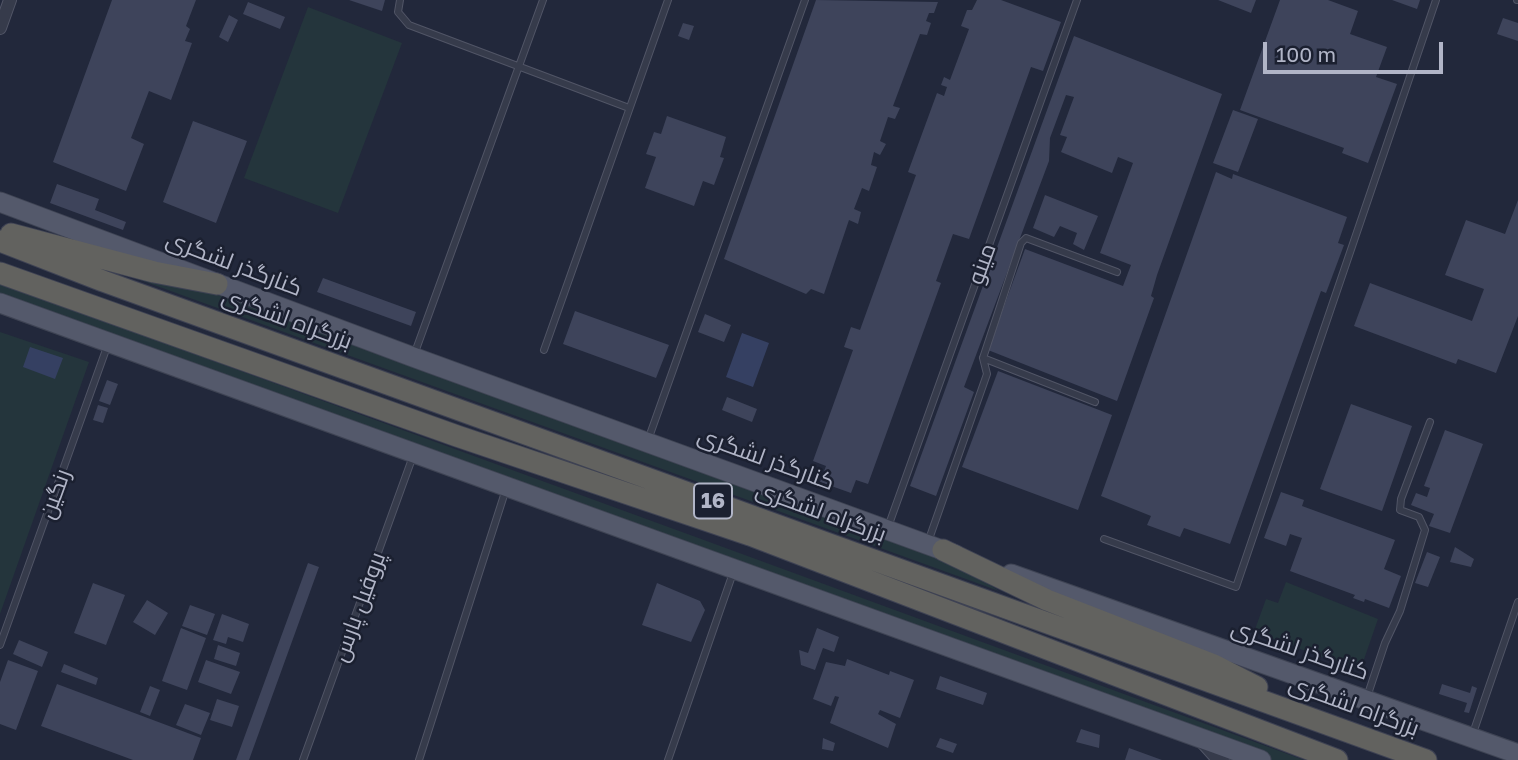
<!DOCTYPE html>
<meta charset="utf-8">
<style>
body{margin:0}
#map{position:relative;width:1518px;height:760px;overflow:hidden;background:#22283b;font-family:"Golos Text",sans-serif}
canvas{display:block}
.scale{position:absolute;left:1263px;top:42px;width:180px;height:32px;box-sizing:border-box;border:4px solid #b1b5c7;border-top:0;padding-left:9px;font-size:21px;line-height:24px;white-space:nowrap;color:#b1b5c7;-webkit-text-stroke:5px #1b2030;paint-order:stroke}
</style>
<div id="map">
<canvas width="1518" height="760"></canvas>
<div class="scale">100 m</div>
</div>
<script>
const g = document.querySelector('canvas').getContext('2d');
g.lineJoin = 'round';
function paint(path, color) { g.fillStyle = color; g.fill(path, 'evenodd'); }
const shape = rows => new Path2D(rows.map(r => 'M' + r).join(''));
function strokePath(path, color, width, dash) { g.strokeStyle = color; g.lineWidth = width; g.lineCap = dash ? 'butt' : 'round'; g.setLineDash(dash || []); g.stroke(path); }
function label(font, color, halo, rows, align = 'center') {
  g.font = font + ' "Golos Text",Cairo,sans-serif'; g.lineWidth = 5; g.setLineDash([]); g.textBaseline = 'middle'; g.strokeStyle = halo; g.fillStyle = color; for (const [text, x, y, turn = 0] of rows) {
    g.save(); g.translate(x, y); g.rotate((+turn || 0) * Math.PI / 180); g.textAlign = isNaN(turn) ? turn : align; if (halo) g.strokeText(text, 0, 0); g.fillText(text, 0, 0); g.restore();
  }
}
const green = shape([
 [308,7,402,43,338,213,244,178],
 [132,277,167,280,221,296,407,361,962,566,999,591],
 [0,283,693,536,1304,760,1270,760,0,299],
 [0,332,89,362,0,614],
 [1286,582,1378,619,1360,671,1254,632,1266,599,1278,603]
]);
const water = shape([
 [742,333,769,343,753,387,726,377],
 [30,347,63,358,55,379,23,367]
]);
const building = shape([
 [112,0,196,0,186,26,190,29,185,41,192,43,171,100,149,91,131,138,144,144,126,191,53,162],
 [349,0,385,0,382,11],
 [816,0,938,2,934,13,929,13,926,21,931,23,927,35,920,34,893,106,900,108,895,119,888,117,880,141,886,144,880,155,874,152,871,165,877,167,869,191,862,188,854,209,861,212,858,224,849,220,824,294,811,289,806,294,724,259],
 [977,0,1001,0,1061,22,1043,71,1031,67,969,239,953,234,936,281,941,283,868,484,856,480,851,493,820,482,826,466,813,461,853,350,844,347,851,327,860,330,916,175,908,172,937,93,944,96,947,87,941,85,944,77,950,80,969,29,961,26,967,10,972,10],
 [1218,0,1256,0,1251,13],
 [1280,0,1328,0,1358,11,1350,34,1387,47,1376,77,1397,84,1368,163,1342,153,1344,148,1240,110],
 [1392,0,1420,0,1417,9],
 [248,2,285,17,280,29,243,14],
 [229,15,238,20,228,42,219,37],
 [1503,18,1518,23,1518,41,1497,34],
 [683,23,694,26,689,40,678,36],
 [1074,36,1222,94,1157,275,1151,296,1154,298,1117,401,988,350,1025,249,1123,286,1131,265,1100,253,1133,163,1118,157,1112,173,1061,152,1067,137,1060,135,1074,97,1066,95,1050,138,1049,161,964,387,974,392,936,496,910,486],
 [1233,110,1258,119,1238,172,1213,163],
 [667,116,726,137,720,157,724,158,714,185,703,181,694,206,645,188,656,157,646,154,654,132,661,134],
 [193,121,247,141,216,223,163,202],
 [1216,172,1232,179,1233,174,1347,217,1338,243,1344,245,1326,293,1321,291,1230,544,1184,528,1180,537,1147,525,1151,516,1101,496],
 [57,184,99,199,95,210,126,222,123,230,50,203],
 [1045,195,1098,216,1084,250,1073,244,1077,233,1060,226,1054,237,1033,228],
 [1518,200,1518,316,1496,373,1458,359,1456,364,1354,326,1370,283,1472,321,1484,289,1445,275,1466,220,1505,234],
 [323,278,416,312,411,326,317,292],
 [575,311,669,345,656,378,563,344],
 [705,314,731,325,724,342,698,332],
 [998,371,1112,415,1078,510,962,467],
 [107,380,118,384,110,405,99,401],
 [727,397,757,409,752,422,722,410],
 [1351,404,1412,426,1382,511,1320,489],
 [98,405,108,408,103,423,93,420],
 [1445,430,1483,444,1450,533,1429,526,1434,514,1411,505,1416,493,1427,497,1430,488,1424,486],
 [1281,492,1304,500,1302,506,1395,540,1384,569,1401,576,1389,608,1365,599,1364,602,1353,598,1355,595,1290,571,1302,538,1290,534,1286,546,1264,538],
 [1455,547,1474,559,1471,567,1450,562],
 [1427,552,1440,557,1428,587,1415,583],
 [308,563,319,567,249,760,236,760],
 [93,583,125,595,106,645,74,633],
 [657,583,700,601,705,610,691,642,642,625],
 [147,600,168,613,155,635,133,622],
 [190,605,215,614,207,635,182,626],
 [222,614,249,624,243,642,228,637,226,644,213,640],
 [181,628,206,638,187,690,162,681],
 [817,628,839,637,834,652,823,648,815,670,801,665,799,650,808,653],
 [19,640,48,652,42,667,13,654],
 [218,645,240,653,236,666,214,659],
 [847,659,889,675,890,671,914,680,900,718,880,710,878,714,896,724,888,748,830,723,839,697,835,696,831,706,813,699,826,662,845,666],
 [8,660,38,671,16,730,0,724,0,682],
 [206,660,240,672,231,694,198,682],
 [64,664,98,678,96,685,61,672],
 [940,676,987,693,983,705,936,689],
 [57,684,201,738,193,760,133,760,41,726],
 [1442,684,1470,693,1472,686,1477,688,1469,713,1464,712,1467,703,1439,694],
 [150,686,160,690,150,716,140,712],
 [217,699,239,706,232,727,210,720],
 [185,704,210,713,201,735,176,725],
 [1081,729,1100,735,1099,748,1076,742],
 [823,738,835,743,833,751,822,749],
 [940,738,957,744,953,753,936,747],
 [1129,748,1162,760,1125,760]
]);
const service = shape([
 [400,0,398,12,409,25,629,108],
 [1517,0,1518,0],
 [544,350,668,0],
 [414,355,543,0],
 [983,358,1021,243,1026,238,1117,272],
 [648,440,805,0],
 [888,527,1077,0],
 [1104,539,1236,587,1436,0],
 [928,542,987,374,983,358,1095,402],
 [0,645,108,344],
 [1367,697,1385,643,1400,611,1425,530,1419,517,1400,510,1401,499,1430,422],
 [1472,736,1518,602],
 [303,760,413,456],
 [419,760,506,489],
 [668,760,734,570]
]);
const minor = shape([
 [0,28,10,0]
]);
const tertiary = shape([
 [1202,739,1221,760]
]);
const primary = shape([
 [0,202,413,357,956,555],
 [0,303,1261,760],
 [1011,574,1518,754]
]);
const trunk = shape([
 [11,234,154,272,217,284],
 [0,241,103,281,1426,760],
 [0,273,457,436,750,535,1337,760],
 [943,550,1047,600,1214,665,1257,687]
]);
const shields = [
 [713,501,38]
];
const shieldNames = [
 ["16",713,501]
];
const streetNames = [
 ["کنارگذر لشگری",234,264,21],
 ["مینو",982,264,-70],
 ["بزرگراه لشگری",287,319,20],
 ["کنارگذر لشگری",766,459,20],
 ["رنگین",55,494,-70],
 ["بزرگراه لشگری",821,512,20],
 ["پروفیل پارس",359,607,-70],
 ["کنارگذر لشگری",1300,650,19],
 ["بزرگراه لشگری",1354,706,20]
];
paint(green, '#24353c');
paint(water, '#354062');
paint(building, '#3e445b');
strokePath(service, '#515566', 8);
strokePath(minor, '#515566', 14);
strokePath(tertiary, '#515566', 18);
strokePath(primary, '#3f4454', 21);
strokePath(trunk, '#3e4253', 23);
strokePath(service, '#363b4b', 6);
strokePath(minor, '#363b4b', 12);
strokePath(tertiary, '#363b4b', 16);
strokePath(primary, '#54596b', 19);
strokePath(trunk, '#62625f', 21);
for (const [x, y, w] of shields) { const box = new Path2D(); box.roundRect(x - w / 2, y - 17.5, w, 35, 5); g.fillStyle = '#1b2030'; g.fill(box); strokePath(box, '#b1b5c7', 2); }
label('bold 21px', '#b1b5c7', null, shieldNames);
label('23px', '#b1b5c7', '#1b2030', streetNames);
</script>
